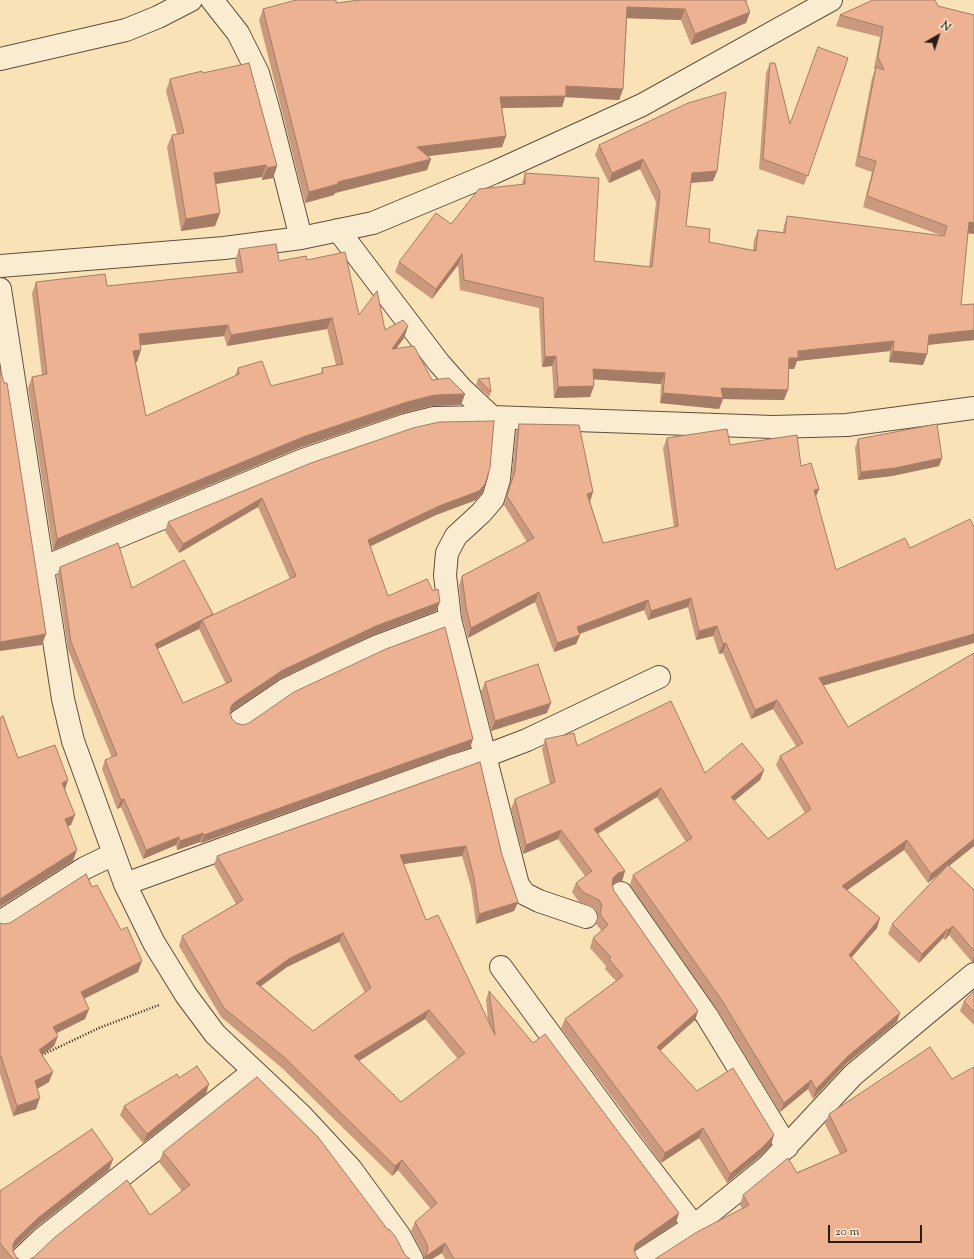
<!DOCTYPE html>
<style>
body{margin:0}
#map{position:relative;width:974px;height:1259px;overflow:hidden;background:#f8e2b6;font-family:"Sorts Mill Goudy",serif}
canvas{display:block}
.north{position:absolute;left:918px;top:16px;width:40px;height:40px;-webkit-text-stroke:3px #faecd0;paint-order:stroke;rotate:39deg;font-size:11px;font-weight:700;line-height:16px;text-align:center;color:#2a1c17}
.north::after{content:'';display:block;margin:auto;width:14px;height:18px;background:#2a1c17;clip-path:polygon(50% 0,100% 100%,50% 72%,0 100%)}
.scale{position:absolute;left:828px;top:1225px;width:94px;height:18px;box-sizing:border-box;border:2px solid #2a1c17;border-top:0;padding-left:5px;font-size:12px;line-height:14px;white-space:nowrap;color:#2a1c17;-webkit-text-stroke:3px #faecd0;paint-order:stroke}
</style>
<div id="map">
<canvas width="974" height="1259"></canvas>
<div class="north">N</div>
<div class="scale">20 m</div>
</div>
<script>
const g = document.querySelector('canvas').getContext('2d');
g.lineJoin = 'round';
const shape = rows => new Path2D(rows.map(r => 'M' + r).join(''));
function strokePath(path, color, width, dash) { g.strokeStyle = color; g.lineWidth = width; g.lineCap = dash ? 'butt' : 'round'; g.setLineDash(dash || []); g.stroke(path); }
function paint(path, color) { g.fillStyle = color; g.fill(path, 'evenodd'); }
const path = shape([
 [42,1055,99,1028,159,1005]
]);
const minor = shape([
 [212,0,238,33,258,73,268,108,301,238],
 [0,59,126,30,158,17,191,0],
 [338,230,439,363,462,389,492,417],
 [0,266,224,248,301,238,373,223,493,173,642,105,831,0],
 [0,289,63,699,73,741,125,884,154,943,186,995,215,1034,301,1115,351,1169,399,1235,412,1259],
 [505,418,499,479,493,499,481,513,456,536,447,553,445,575,450,619,518,885,525,894,539,901,586,917],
 [42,568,303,460,406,425,434,418,492,417,773,427,847,425,974,408],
 [239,721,285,690,341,663,378,646,450,619],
 [125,884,450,767,485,756,527,740,659,677],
 [621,893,707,1016,787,1147],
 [0,922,85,868,114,854],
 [501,967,621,1131,694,1226],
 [21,1259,42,1239,253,1072],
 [643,1259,694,1226,768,1166,853,1075,974,974]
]);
const wall = shape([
 [360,0,748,0,746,1,750,12,746,23,691,45,681,20,627,18,623,89,619,100,565,97,562,107,502,108,506,136,502,147,428,156,431,159,427,170,335,193,334,195,305,203,259,20,263,9,336,3],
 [873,0,968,233,961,305,974,304,974,340,928,345,927,354,923,365,889,362,890,351,797,361,794,369,788,369,784,400,723,399,719,409,660,403,661,384,593,379,590,397,554,398,552,366,542,367,539,308,460,290,458,265,432,299,395,272,399,262,451,224,522,184,525,173,594,261,649,267,656,202,640,169,609,183,595,155,599,145,717,171,713,181,691,183,686,226,709,242,753,250,754,240,758,230,783,232,784,226,787,216,943,236,863,207,872,172,855,166,872,78,875,70,874,68,880,37,836,26,840,15],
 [848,58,804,185,759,169,766,73,770,63,790,124],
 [203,73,277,166,273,178,262,180,262,177,215,184,220,213,215,226,181,231,167,147,172,135,177,134,166,91,170,79],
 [239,249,279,261,307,260,359,315,385,330,408,326,404,338,396,348,432,380,465,394,461,405,431,406,403,413,299,448,53,550,28,388,32,377,42,375,32,293,36,282,107,286,237,272,235,261],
 [327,329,336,365,322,368,321,373,271,386,238,368,235,376,146,416,136,362,137,362,140,345,224,336,227,346],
 [478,379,491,392,489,397,476,385],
 [519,424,590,501,603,543,674,527,663,448,667,438,730,445,801,466,819,489,816,497,823,685,848,727,974,653,974,846,949,866,974,890,974,962,972,962,949,935,945,940,943,938,919,963,888,934,892,924,942,871,928,883,904,850,847,890,880,918,877,928,851,958,897,1022,845,1065,813,1099,808,1089,780,1112,717,1009,630,885,633,875,686,842,657,797,598,834,625,871,622,881,614,883,612,885,614,891,698,1011,695,1020,660,1051,697,1091,771,1145,759,1157,727,1183,699,1138,661,1163,561,1028,565,1019,616,981,605,969,606,966,590,948,593,938,602,931,596,924,598,915,596,909,579,902,572,892,576,883,585,876,558,839,523,854,511,809,515,799,550,785,542,749,545,739,705,773,764,770,760,780,734,801,768,839,805,813,776,765,780,756,796,746,773,709,751,719,723,653,719,654,713,636,696,640,688,607,648,620,644,610,580,634,576,644,554,652,535,602,468,638,462,617,459,585,462,576,527,542,504,505,511,480,516,433],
 [858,439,942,458,939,466,892,476,858,480,855,448],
 [311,463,485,484,482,493,476,500,436,515,370,546,388,596,433,591,440,602,436,611,373,635,280,679,232,711,230,713,232,719,236,723,243,725,470,748,201,843,200,842,177,850,176,845,143,859,121,807,117,809,102,769,105,760,112,758,68,650,57,575,60,567,132,588,213,614,213,615,290,579,258,507,179,553,165,531,168,522],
 [199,629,226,684,183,703,157,649],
 [485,682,547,713,491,731,481,692],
 [480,762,502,855,518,902,514,911,476,924,471,887,462,856,403,864,426,920,488,1021,486,1000,489,991,676,1223,634,1251,636,1256,639,1259,445,1259,442,1253,432,1259,424,1259,423,1253,411,1231,415,1222,431,1209,398,1170,392,1176,282,1068,221,1017,179,946,182,936,236,904,214,865,217,856],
 [339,942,365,993,313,1031,261,986,287,967],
 [425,1019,458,1059,401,1102,359,1061],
 [92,887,138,972,84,999,89,1009,85,1019,56,1033,58,1036,54,1046,42,1055,49,1082,37,1089,36,1109,13,1116,0,1074,0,923,4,924,10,923],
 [974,991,974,1025,960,1011,964,1001],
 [179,1078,206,1094,143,1143,120,1115,124,1106],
 [952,1079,974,1259,742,1208,740,1205,743,1195,840,1154,825,1124,829,1114],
 [163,1152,405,1255,150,1215,182,1191,159,1162],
 [113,1159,109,1170,34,1229,13,1250,13,1251,16,1257,19,1259,0,1259,0,1191]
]);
const shadedWall = shape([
 [627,7,685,9,681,20,623,18],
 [750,12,746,23,691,45,695,34],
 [566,86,623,89,619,100,565,97,562,107,496,108,500,97],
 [506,136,502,147,413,158,417,147],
 [431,159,427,170,335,193,334,195,305,203,309,192,338,182],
 [643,159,640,169,609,183,612,173],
 [266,165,262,177,209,185,214,173],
 [277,166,273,178,262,180,267,168],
 [717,171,713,181,688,183,692,173],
 [220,213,215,226,181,231,186,219],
 [969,222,974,223,974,234,966,233],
 [462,254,458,265,432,299,436,289],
 [332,318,327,329,227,346,231,335],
 [228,325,224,336,135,346,139,334],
 [408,326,404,338,388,360,392,349],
 [974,330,974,340,925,345,929,335],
 [894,341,890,351,797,361,794,369,785,369,789,358,798,351],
 [141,350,137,362,129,363,133,351],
 [893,351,927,354,923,365,889,362],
 [556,356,552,366,542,367,545,357],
 [593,369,665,373,661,384,589,379],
 [594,386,590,397,554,398,558,387],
 [721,388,788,390,784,400,723,399,719,409,660,403,663,393],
 [465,394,461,405,431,406,403,413,299,448,53,550,57,539,303,437,407,402,435,395],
 [942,458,939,466,892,476,858,480,861,472],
 [485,484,482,493,476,500,436,515,365,549,368,540],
 [819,489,815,498,814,490],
 [593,492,590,502,587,494],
 [262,498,258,507,179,553,183,544],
 [539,592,535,602,468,638,471,628],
 [691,598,688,607,648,620,651,611],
 [648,600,644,610,573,636,577,627],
 [440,602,436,611,373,635,280,679,232,711,228,715,231,706,235,702,283,670,376,626],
 [213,614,210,623,202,620,199,629,151,652,155,644],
 [717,626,713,636,696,640,699,631],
 [46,634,42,645,0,651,0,642],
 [974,634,974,643,815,688,819,678],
 [580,635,576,644,554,652,557,643],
 [726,643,723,653,719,654,723,644],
 [777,700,773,709,751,719,755,710],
 [551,703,547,713,491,731,495,721],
 [473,739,470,748,201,843,204,835],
 [764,770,760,780,728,806,731,797],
 [68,780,65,790,62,783],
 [661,788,657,797,590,838,594,829],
 [124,799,121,807,117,809,121,800],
 [75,815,71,825,61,829,65,819],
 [561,830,558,839,523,854,526,845],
 [203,833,200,842,177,850,180,841],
 [179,837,176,845,143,859,146,850],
 [974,839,974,846,928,883,931,874],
 [907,840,904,850,839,896,842,886],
 [466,846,462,856,396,865,400,855],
 [77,850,73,861,0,907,0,899],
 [625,871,622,881,614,883,610,887,613,878,618,873],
 [518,902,514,911,476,924,479,914],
 [880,918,877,928,845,965,849,955],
 [953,926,949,935,945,940,948,930],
 [947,929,943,938,919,963,922,954],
 [343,933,339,942,287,967,253,992,256,983,290,958],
 [974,955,974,962,972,962],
 [142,961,138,972,77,1002,81,992],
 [89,1009,85,1019,49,1037,53,1027],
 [429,1010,425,1019,351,1066,354,1056],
 [698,1011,695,1020,653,1057,657,1047],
 [900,1013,897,1022,845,1065,813,1099,816,1089,848,1056],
 [58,1036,54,1046,35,1061,39,1050],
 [53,1072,49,1082,31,1092,35,1081],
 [811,1080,808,1089,780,1112,784,1103],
 [209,1084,206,1094,143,1143,147,1134],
 [40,1098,36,1109,13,1116,17,1106],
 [703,1128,699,1138,661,1163,665,1153],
 [774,1135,771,1145,759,1157,727,1183,730,1174],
 [113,1159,109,1170,34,1229,12,1250,13,1244,16,1239,38,1218],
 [402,1160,398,1170,392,1176,395,1166],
 [679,1213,676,1223,632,1253,636,1244],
 [445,1243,442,1253,432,1259,424,1259,425,1257]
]);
const building = shape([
 [296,0,336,0,336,3,360,0,745,0,750,12,695,34,685,9,627,7,623,89,566,86,566,96,500,97,506,136,417,147,431,159,338,182,338,184,309,192,263,9,296,0],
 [873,0,935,0,938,6,974,15,974,223,969,222,961,305,974,304,974,330,929,335,927,354,893,351,894,341,798,351,798,358,789,358,788,390,721,388,723,398,663,393,665,373,593,369,594,386,558,387,556,356,545,357,543,298,464,280,462,254,436,289,399,262,436,213,451,224,479,189,525,184,525,173,599,178,594,261,652,267,660,192,643,159,612,173,599,145,688,103,726,92,717,171,692,173,686,226,710,229,709,242,756,251,758,230,785,233,787,216,944,236,947,226,867,196,876,161,859,156,876,67,884,70,878,57,883,27,840,15,873,0],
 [818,47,848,58,808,176,763,159,770,63,775,63,790,124,818,47],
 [249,63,277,166,267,168,266,165,214,173,220,213,186,219,172,135,184,133,170,79,202,71,203,73,249,63],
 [276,244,279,261,306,256,307,260,345,252,359,315,377,291,385,330,403,320,408,326,392,349,414,346,432,380,449,378,465,394,435,395,407,402,303,437,57,539,32,377,47,374,36,282,105,274,107,286,243,272,239,249,276,244],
 [332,318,343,364,322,368,323,373,271,386,262,361,238,368,239,374,146,416,133,351,141,350,139,334,228,325,231,335,332,318],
 [0,369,4,383,7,383,46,634,0,642,0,369],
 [489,378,491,392,478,379,489,378],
 [494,421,490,468,485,484,479,491,439,506,368,540,388,596,427,579,433,591,438,589,440,602,376,626,283,670,235,702,231,706,230,713,232,719,236,723,243,725,249,723,294,692,386,649,445,627,473,739,204,835,203,833,180,841,179,837,146,850,124,799,121,800,105,760,117,755,71,642,60,567,118,543,132,588,184,560,213,614,155,644,183,703,232,681,202,620,296,576,262,498,183,544,168,522,311,463,413,428,439,422,494,421],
 [519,424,579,425,593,492,587,494,603,543,678,526,667,438,727,429,730,445,797,435,801,466,811,463,819,489,814,490,836,570,905,538,910,548,970,519,974,527,974,634,819,678,848,727,974,653,974,839,931,874,907,840,842,886,880,918,849,955,900,1013,848,1056,816,1089,811,1080,784,1103,721,999,633,875,692,838,661,788,594,829,625,871,618,873,613,878,612,884,614,891,698,1011,657,1047,697,1091,733,1068,774,1135,763,1147,730,1174,703,1128,665,1153,565,1019,623,976,609,959,611,957,593,938,608,925,600,914,602,906,599,900,583,892,576,883,592,871,561,830,526,845,515,799,555,782,545,739,574,733,577,746,671,701,705,773,742,743,764,770,731,797,768,839,811,809,780,756,803,743,777,700,755,710,726,643,723,644,717,626,699,631,691,598,651,611,648,600,577,627,580,635,557,643,539,592,471,628,466,607,462,576,534,538,507,496,515,471,519,424],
 [937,424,942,458,895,468,861,472,858,439,937,424],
 [538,664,551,703,495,721,485,682,538,664],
 [3,716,18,758,55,745,68,780,62,783,75,815,65,819,77,850,0,899,0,718,3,716],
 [480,762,502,855,518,902,479,914,474,878,466,846,400,855,426,920,438,915,495,1035,489,991,533,1043,545,1034,679,1213,636,1244,634,1250,636,1256,639,1259,454,1259,445,1243,425,1257,428,1250,427,1244,415,1222,437,1203,402,1160,395,1166,285,1058,224,1008,182,936,243,900,217,856,480,762],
 [343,933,371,988,313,1031,256,983,290,958,343,933],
 [429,1010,465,1053,401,1102,354,1056,429,1010],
 [948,865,974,890,974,951,953,926,948,930,947,929,922,954,892,924,948,865],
 [86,874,92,887,97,885,121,930,127,927,142,961,81,992,89,1009,53,1027,58,1036,39,1050,53,1072,35,1081,40,1098,17,1106,1,1056,0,1057,0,923,4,924,10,923,86,874],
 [974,991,974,1012,964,1001,974,991],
 [930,1047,952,1079,974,1067,974,1259,655,1259,697,1232,749,1205,743,1195,788,1158,797,1173,847,1151,829,1114,930,1047],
 [197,1066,209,1084,147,1134,124,1106,177,1074,179,1078,197,1066],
 [257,1077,318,1137,388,1230,389,1229,395,1236,405,1255,410,1259,30,1259,34,1257,54,1238,127,1180,150,1215,190,1185,163,1152,257,1077],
 [92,1129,113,1159,38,1218,16,1239,13,1244,13,1251,16,1257,19,1259,13,1259,0,1243,0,1191,92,1129]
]);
strokePath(minor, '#5e4e3f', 24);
strokePath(path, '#2a1c17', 2.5, [1, 2]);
strokePath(minor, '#faecd0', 22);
paint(wall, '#cb997e');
paint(shadedWall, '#a57d66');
paint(building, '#ecb292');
strokePath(building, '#a57d66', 1);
</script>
